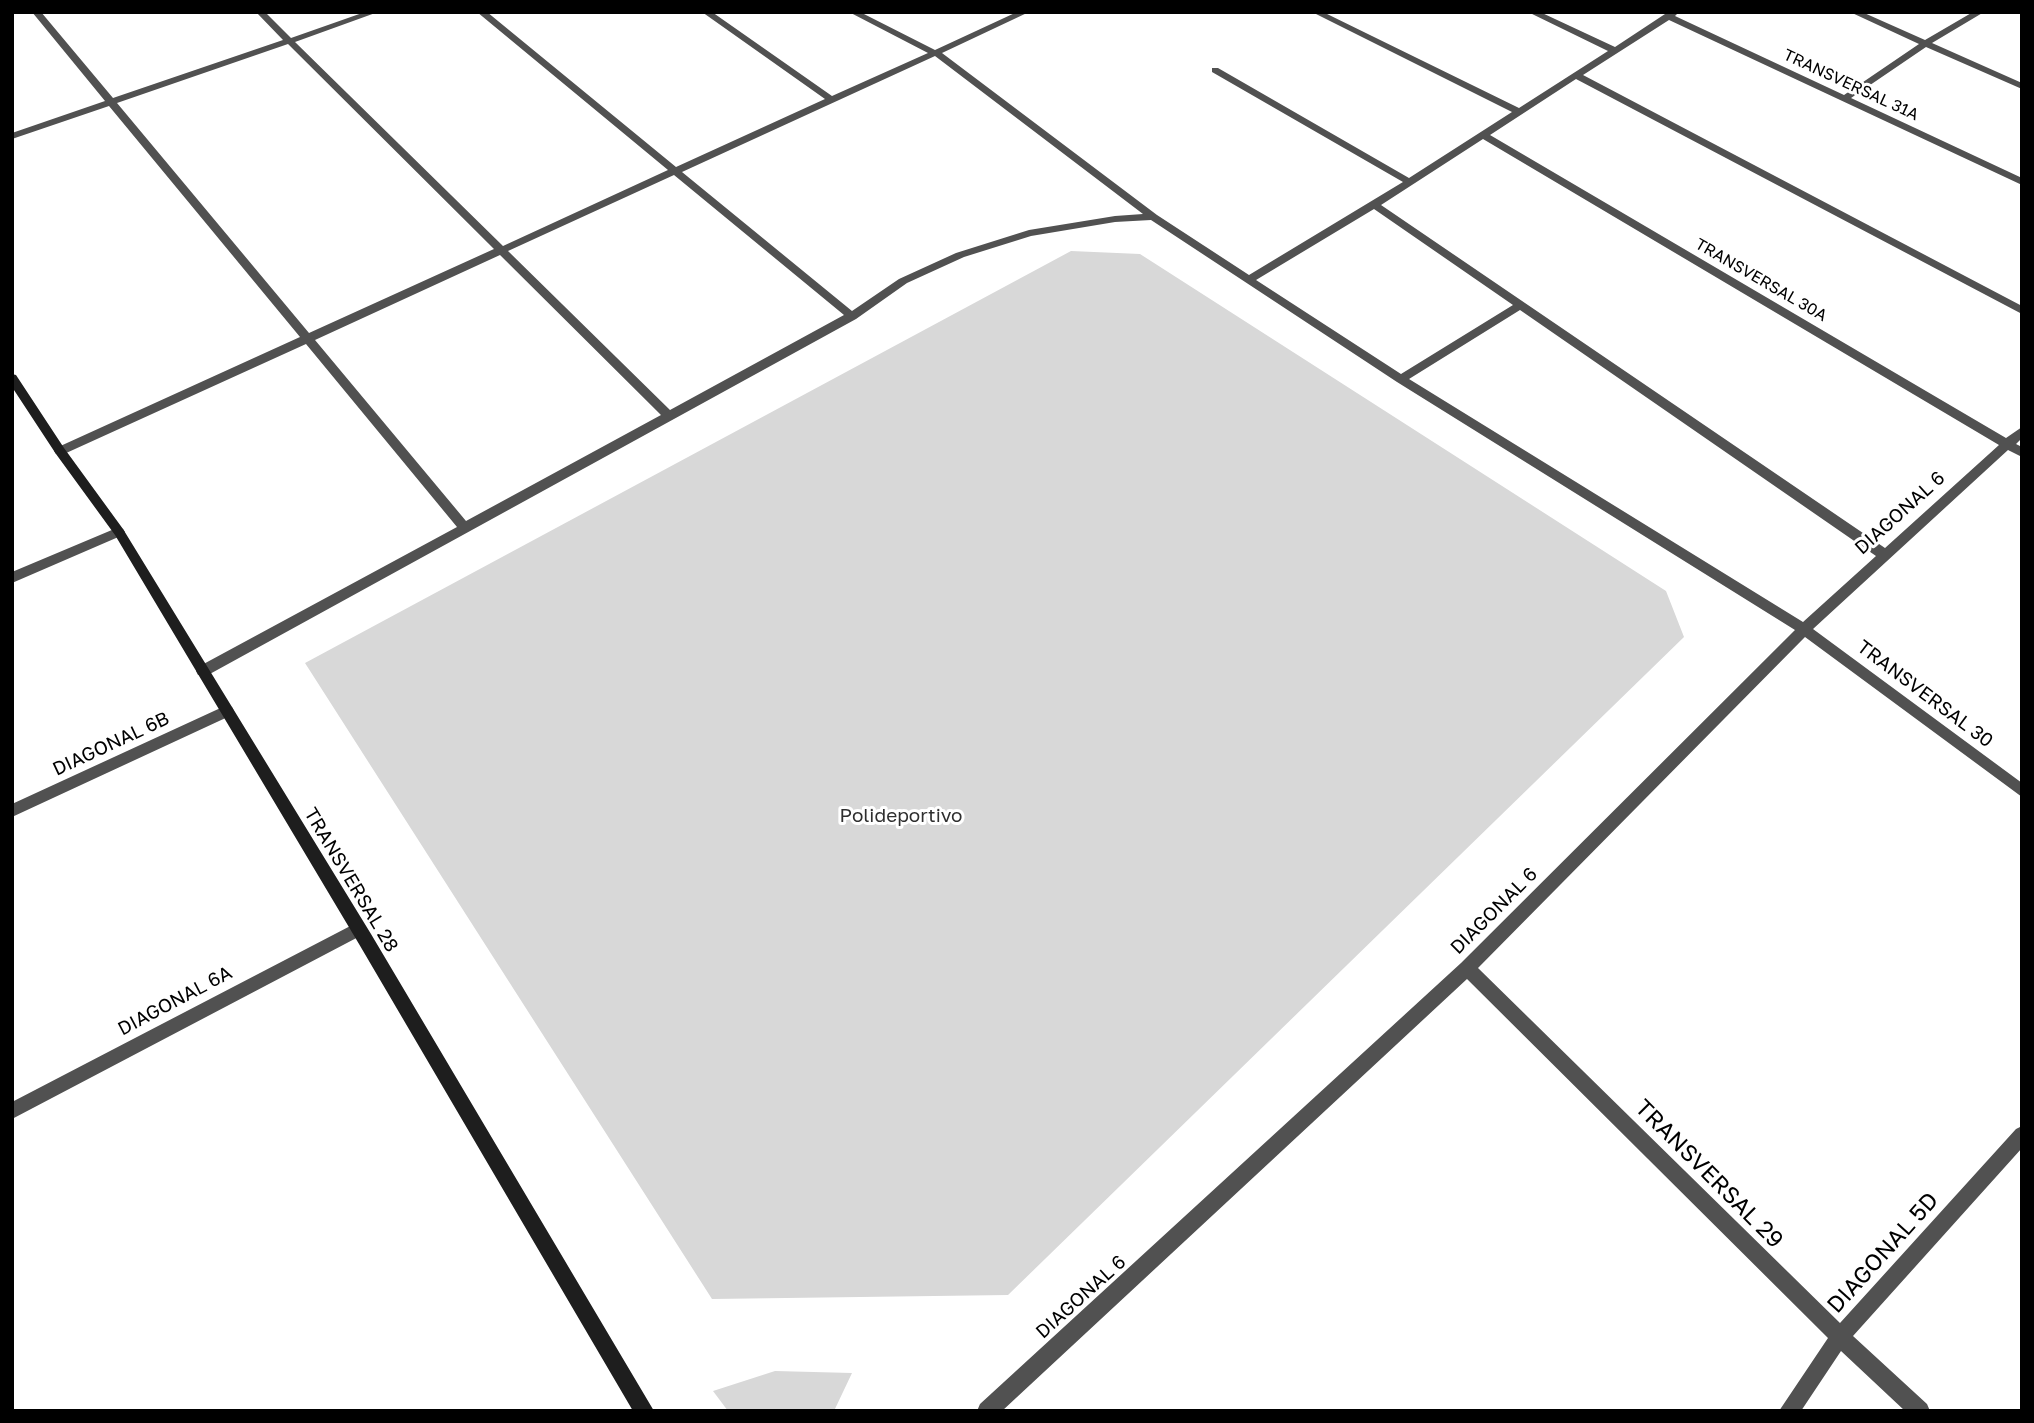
<!DOCTYPE html>
<style>
body{margin:0}
#map{position:relative;width:2034px;height:1423px;overflow:hidden;background:#fff;font-family:"Golos Text",sans-serif}
canvas{display:block}
.frame{position:absolute;inset:0;border:14px solid #000;pointer-events:none}
</style>
<div id="map">
<canvas width="2034" height="1423"></canvas>
<div class="frame"></div>
</div>
<script>
const g = document.querySelector('canvas').getContext('2d');
g.lineJoin = 'round';
function paint(path, color) { g.fillStyle = color; g.fill(path, 'evenodd'); }
const shape = rows => new Path2D(rows.map(r => 'M' + r).join(''));
function label(font, color, halo, rows, align = 'center') {
  g.font = font + ' "Golos Text",sans-serif'; g.lineWidth = 6; g.setLineDash([]); g.textBaseline = 'middle'; g.strokeStyle = halo; g.fillStyle = color; for (const [text, x, y, turn = 0] of rows) {
    g.save(); g.translate(x, y); g.rotate((+turn || 0) * Math.PI / 180); g.textAlign = isNaN(turn) ? turn : align; if (halo) g.strokeText(text, 0, 0); g.fillText(text, 0, 0); g.restore();
  }
}
const green = shape([
 [1071,251,1140,254,1666,591,1684,637,1008,1295,712,1299,305,663],
 [775,1371,852,1373,834,1411,728,1411,713,1391]
]);
const street = shape([
 [32,12,41,12,113,98,283,40,256,12,265,12,291,38,365,12,378,12,295,42,503,246,668,170,477,12,487,12,676,167,825,99,702,12,712,12,832,96,928,53,849,12,860,12,935,50,1017,12,1029,12,942,53,1157,215,1249,275,1403,182,1212,72,1212,68,1218,68,1409,178,1512,112,1312,12,1323,12,1519,108,1608,51,1528,12,1540,12,1615,47,1665,14,1679,12,1675,16,1844,95,1919,44,1850,12,1862,12,1925,40,1973,12,1984,12,1932,43,2022,83,2022,89,1926,47,1851,98,2022,178,2022,185,1669,20,1583,75,2022,306,2022,314,1576,79,1490,135,2006,438,2022,427,2022,438,2016,444,2022,447,2022,457,2008,450,1813,629,2022,783,2022,797,1805,637,1478,968,1840,1323,2016,1129,2022,1126,2022,1148,1853,1336,1927,1404,1930,1411,1905,1411,1841,1351,1801,1411,1779,1411,1828,1338,1467,979,1002,1411,977,1411,980,1404,1461,963,1795,630,1397,382,1151,220,1115,222,1031,236,964,257,907,283,856,319,208,675,198,675,196,671,198,667,457,527,306,344,64,454,56,454,54,451,56,448,300,337,109,106,12,139,12,133,105,101,32,12],
 [288,44,494,249,309,333,117,103,288,44],
 [935,56,1143,214,1115,216,1029,230,956,253,899,279,852,311,682,172,935,56],
 [1483,139,1999,445,1885,548,1381,205,1483,139],
 [674,175,844,315,670,410,508,251,674,175],
 [1374,209,1513,305,1401,374,1256,280,1374,209],
 [500,255,661,415,466,521,315,340,500,255],
 [1520,310,1876,556,1803,622,1409,379,1520,310],
 [119,527,123,529,125,532,123,535,12,583,12,572,119,527],
 [227,705,232,707,234,711,232,715,12,817,12,804,227,705],
 [358,922,364,924,366,929,364,934,12,1119,12,1102,358,922]
]);
const secondary = shape([
 [12,374,16,375,64,448,123,529,371,934,654,1411,633,1411,359,944,115,535,56,454,12,387,12,374]
]);
const farStreetnames = [
 ["TRANSVERSAL 31A",1851,85,25],
 ["TRANSVERSAL 30A",1761,280,30]
];
const streetNames = [
 ["DIAGONAL 6",1900,513,-42],
 ["TRANSVERSAL 30",1925,694,37],
 ["DIAGONAL 6B",111,744,-25],
 ["TRANSVERSAL 28",351,880,59],
 ["DIAGONAL 6",1494,911,-45],
 ["DIAGONAL 6A",175,1001,-28],
 ["DIAGONAL 6",1081,1297,-42]
];
const parkNames = [
 ["Polideportivo",901,816]
];
const nearStreetnames = [
 ["TRANSVERSAL 29",1709,1174,45],
 ["DIAGONAL 5D",1883,1253,-48]
];
paint(green, '#d8d8d8');
paint(street, '#515151');
paint(secondary, '#1e1e1e');
label('16px', '#000', '#fff', farStreetnames);
label('19px', '#000', '#fff', streetNames);
label('19px', '#2f2f2f', '#fff', parkNames);
label('23px', '#000', '#fff', nearStreetnames);
</script>
